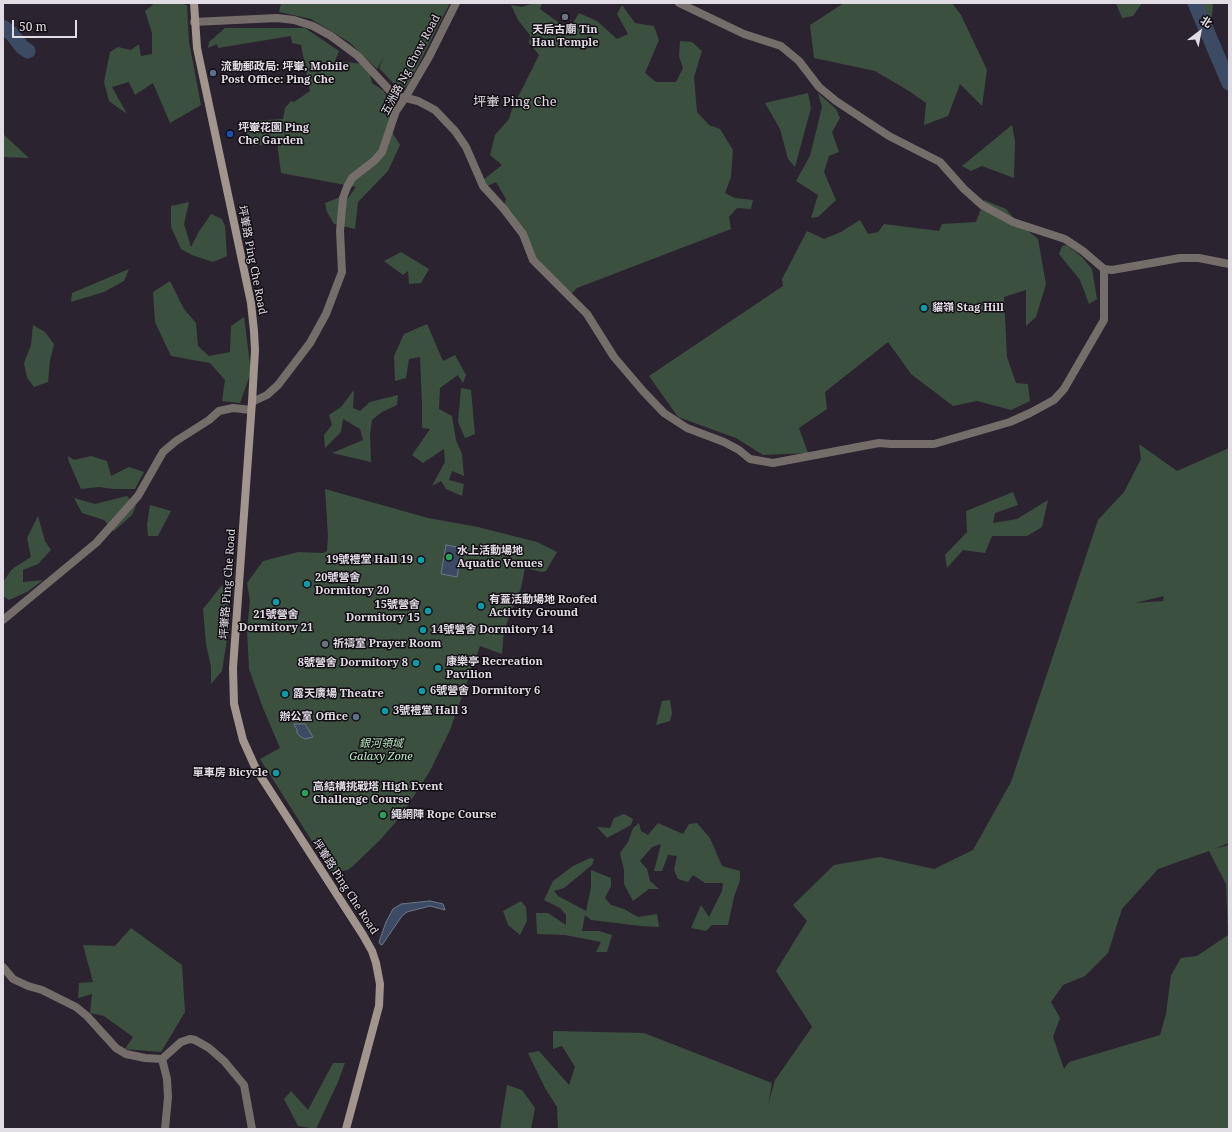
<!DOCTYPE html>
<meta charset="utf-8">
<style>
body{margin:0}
#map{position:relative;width:1232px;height:1132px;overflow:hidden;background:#2c2331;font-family:"Noto Serif","Noto Sans SC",serif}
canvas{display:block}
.frame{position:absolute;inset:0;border:4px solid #e1dbe4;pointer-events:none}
.north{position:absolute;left:1180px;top:12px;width:40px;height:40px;-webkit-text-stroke:3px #120e14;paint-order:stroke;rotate:32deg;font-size:11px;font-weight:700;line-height:16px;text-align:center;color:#e1dbe4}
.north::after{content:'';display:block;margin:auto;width:14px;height:18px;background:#e1dbe4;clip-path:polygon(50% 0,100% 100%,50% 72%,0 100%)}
.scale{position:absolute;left:12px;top:20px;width:65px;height:18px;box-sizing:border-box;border:2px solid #e1dbe4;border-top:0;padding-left:5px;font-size:12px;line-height:14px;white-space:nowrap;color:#e1dbe4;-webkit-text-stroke:3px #120e14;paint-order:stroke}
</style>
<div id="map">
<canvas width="1232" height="1132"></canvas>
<div class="frame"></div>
<div class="north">北</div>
<div class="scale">50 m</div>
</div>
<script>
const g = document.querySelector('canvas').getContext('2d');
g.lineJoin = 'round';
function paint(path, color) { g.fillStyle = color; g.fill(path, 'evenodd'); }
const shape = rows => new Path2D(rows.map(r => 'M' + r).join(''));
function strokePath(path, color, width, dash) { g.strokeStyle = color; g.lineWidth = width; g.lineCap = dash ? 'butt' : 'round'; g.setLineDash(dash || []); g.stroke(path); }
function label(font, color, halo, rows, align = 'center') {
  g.font = font + ' "Noto Serif","Noto Sans SC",serif'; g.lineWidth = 3; g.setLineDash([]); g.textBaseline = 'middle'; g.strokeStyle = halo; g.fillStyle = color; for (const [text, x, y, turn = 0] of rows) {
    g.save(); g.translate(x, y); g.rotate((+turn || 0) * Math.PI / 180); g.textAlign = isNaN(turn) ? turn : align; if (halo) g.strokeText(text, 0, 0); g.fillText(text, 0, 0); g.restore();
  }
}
const green = shape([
 [155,3,177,3,187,5,189,42,201,105,170,123,153,83,135,95,129,82,112,87,127,114,109,101,104,82,110,52,118,47,131,50,139,44,141,56,152,54,152,33,145,11],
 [281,3,450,3,408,85,404,88,400,88,393,83,379,68,384,57,377,69,349,42,311,19,279,12],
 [534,3,542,3,540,9,569,30,579,13,597,21,617,39,628,34,617,14,622,5,635,23,654,26,659,40,645,73,656,82,676,82,683,68,679,56,680,41,692,42,702,51,694,77,697,112,709,125,720,129,733,150,731,177,725,193,735,198,753,200,751,209,737,208,729,217,731,229,577,288,569,296,539,266,503,208,506,199,496,182,485,187,483,180,502,165,490,155,495,135,509,119,512,109,539,55,529,43,530,35,518,20,511,5,522,7],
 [844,3,952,3,961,15,987,70,982,106,960,84,948,116,924,125,926,103,909,91,875,71,814,58,810,25],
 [1116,3,1142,3,1133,16,1122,18],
 [1201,3,1212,3,1213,6,1211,25],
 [225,28,305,28,339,51,335,61,364,64,369,70,372,83,384,91,394,113,393,134,400,145,388,171,358,202,355,229,334,224,327,212,325,203,343,196,348,198,356,187,281,173,277,142,253,146,246,133,249,121,283,119,285,108,291,101,294,102,310,91,301,45,292,43,291,36,218,48,217,44,208,48,209,42],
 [309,61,319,64,324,66,318,73],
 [808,93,811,108,795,167,788,159,780,129,765,103],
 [818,93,836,109,840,118,832,132,839,152,829,156,824,172,836,200,818,217,811,218,818,195,796,181,810,156,822,107],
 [1012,125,1015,141,1014,178,982,166,971,171,962,166],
 [3,134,29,158,3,157],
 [984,200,1006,209,1016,221,1038,239,1046,284,1036,317,1026,326,1026,290,1004,297,1007,357,1016,383,1028,384,1030,401,1011,410,977,401,953,406,911,374,888,342,825,392,827,409,799,428,808,453,763,455,736,438,678,417,649,376,783,286,782,279,807,231,824,239,841,232,860,220,868,234,878,232,884,224,939,231,942,224,976,222],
 [189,202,184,224,191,247,198,233,211,214,222,219,225,226,227,256,213,262,192,255,181,249,171,227,171,206],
 [1067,245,1082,257,1092,269,1097,299,1089,304,1080,280,1059,254,1062,246],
 [401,252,429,269,421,283,409,284,408,271,403,275,384,261],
 [129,269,124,281,104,292,71,302,72,293],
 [170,281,184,309,196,323,198,346,209,356,230,352,231,326,244,317,251,372,240,403,222,401,225,380,210,363,171,356,155,322,153,292],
 [427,324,443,361,455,355,466,375,463,383,458,375,440,388,439,409,452,416,456,440,462,454,464,476,452,471,449,480,464,484,462,496,446,489,441,481,432,486,445,462,444,449,423,463,412,455,430,429,422,428,422,404,420,357,409,359,406,378,395,381,394,356,404,334],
 [33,325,45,332,54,344,50,361,48,382,34,387,27,378,24,363,31,345],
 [461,388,471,390,475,434,465,438,458,422],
 [354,390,353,408,360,411,370,402,398,395,397,405,382,412,372,420,370,434,371,462,332,453,363,440,360,429,343,419,341,432,325,448,324,435,332,425,329,415,341,407],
 [1139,444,1177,471,1229,448,1229,843,1214,849,1229,845,1229,1129,558,1129,557,1107,545,1088,528,1053,539,1051,569,1085,575,1067,562,1046,553,1049,553,1031,644,1033,772,1083,768,1105,775,1080,812,1027,776,971,807,921,793,905,834,865,880,857,934,869,973,850,1011,782,1098,520,1124,492,1141,459],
 [1164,596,1163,601,1135,603],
 [1209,851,1226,884,1228,935,1197,956,1181,958,1171,975,1166,1014,1160,1035,1069,1062,1064,1069,1053,1037,1060,1018,1051,1002,1063,985,1085,976,1108,953,1122,909,1158,869],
 [68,456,74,460,91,456,107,461,111,476,129,467,144,472,135,489,114,489,99,487,81,489,69,462],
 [325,489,428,518,478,527,537,542,557,552,546,571,542,572,525,568,521,588,504,630,502,654,480,646,450,730,430,771,401,816,380,840,353,866,348,870,332,873,260,759,280,748,263,708,249,669,247,630,250,601,247,583,263,561,298,552,323,553,327,551,328,536],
 [1013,492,1018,505,995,513,993,523,1017,519,1048,500,1042,527,1027,536,992,536,985,553,963,550,947,568,945,555,967,532,966,511],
 [127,496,136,506,132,515,114,531,104,520,82,513,74,498,95,504],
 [150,505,171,511,158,536,148,536,147,525],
 [38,516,45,541,51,550,38,564,23,570,23,582,43,580,27,592,9,600,3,596,3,582,12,569,31,557,27,538],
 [222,585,231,614,222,671,211,684,211,667,206,644,203,609],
 [670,700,672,713,670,721,656,725,662,701],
 [624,814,633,819,631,825,607,838,597,827,610,828,614,818],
 [639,823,641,831,648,835,658,823,683,834,689,824,697,823,710,838,722,866,740,871,740,880,734,897,728,925,712,925,706,931,691,928,701,905,709,917,722,891,723,883,705,883,693,875,688,882,678,879,674,870,677,856,668,855,662,871,654,871,661,844,652,847,640,861,647,869,650,881,659,889,649,889,633,901,624,884,624,870,620,853,628,842,633,828],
 [590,858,594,859,592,865,564,888,554,891,558,896,586,911,591,888,591,870,611,878,611,886,605,898,611,905,624,909,638,917,657,914,659,927,641,926,591,920,585,915,582,931,599,931,612,935,607,952,596,952,601,942,565,935,537,934,536,913,548,913,566,925,566,915,560,908,544,900,553,881,573,866],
 [521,901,526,907,527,921,520,935,508,925,503,911],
 [131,928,182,965,185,1012,161,1052,125,1049,133,1037,104,1016,90,1013,92,994,78,998,79,983,93,982,83,945,115,946],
 [333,1063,345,1063,338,1082,316,1129,298,1126,284,1099,291,1091,308,1110],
 [507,1085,522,1090,535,1108,531,1129,500,1129]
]);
const water = shape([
 [446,545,462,548,457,577,441,574,446,545],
 [294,724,305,724,313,737,305,739,301,737,297,733,297,730,294,724],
 [430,901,443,904,445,910,430,906,407,912,402,916,382,945,380,944,379,942,386,922,393,909,401,904,430,901]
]);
const river = shape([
 [1195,3,1229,83],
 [3,27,12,34,22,47,28,51]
]);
const street = shape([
 [679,3,744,34,781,46,799,61,819,87,836,101,889,136,940,162,964,189,982,205,1013,222,1065,239,1083,251,1104,269,1112,270,1180,258,1199,258,1229,264],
 [194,22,277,18,294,20,313,26,331,36,358,56,394,95,418,101,435,110,455,131,466,147,483,186,503,208,523,234,533,260,587,314,614,357,643,391,664,413,687,428,724,442,739,450,750,459,773,463,879,443,891,444,934,444,1010,422,1030,413,1054,400,1064,389,1104,320,1104,269],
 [252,402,267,395,278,385,310,343,326,314,342,272,340,231,343,198,347,187,352,178,374,161,382,152,396,111,405,98,429,57,456,3],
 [3,620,96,543,138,496,163,452,176,441,209,420,219,411,233,408,251,410],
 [3,967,13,979,28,986,42,990,76,1007,87,1016,116,1048,126,1054,145,1058,162,1059,181,1042,190,1039,195,1040,209,1048,224,1061,244,1085,252,1129],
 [162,1059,167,1079,168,1097,165,1129]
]);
const secondary = shape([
 [194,3,197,48,251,303,254,331,255,350,252,402,233,668,234,704,243,740,256,769,363,935,372,951,376,963,380,984,379,1006,346,1129]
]);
const markers = [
 [565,17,4,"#6b7280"],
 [213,73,4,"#5c6f8a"],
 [230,134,4,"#1a4fb4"],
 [924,308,4,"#0f9aa8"],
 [449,557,4,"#2e9e5b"],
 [421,560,4,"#0f9aa8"],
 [307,584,4,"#0f9aa8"],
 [276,602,4,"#0f9aa8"],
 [481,606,4,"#0f9aa8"],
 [428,611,4,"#0f9aa8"],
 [423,630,4,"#0f9aa8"],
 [325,644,4,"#6b7280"],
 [416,663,4,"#0f9aa8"],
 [438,668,4,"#0f9aa8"],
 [422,691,4,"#0f9aa8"],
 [285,694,4,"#0f9aa8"],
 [385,711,4,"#0f9aa8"],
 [356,717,4,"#5c6f8a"],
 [276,773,4,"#0f9aa8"],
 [305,793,4,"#2e9e5b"],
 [383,815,4,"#2e9e5b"]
];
const poiNames = [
 ["天后古廟 Tin",565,30,"center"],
 ["Hau Temple",565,43,"center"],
 ["流動郵政局: 坪輋, Mobile",221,67],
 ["Post Office: Ping Che",221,80],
 ["坪輋花園 Ping",238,128],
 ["Che Garden",238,141],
 ["貓嶺 Stag Hill",932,308],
 ["水上活動場地",457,551],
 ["Aquatic Venues",457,564],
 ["19號禮堂 Hall 19",413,560,"right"],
 ["20號營舍",315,578],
 ["Dormitory 20",315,591],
 ["有蓋活動場地 Roofed",489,600],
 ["Activity Ground",489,613],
 ["15號營舍",420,605,"right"],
 ["Dormitory 15",420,618,"right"],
 ["21號營舍",276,615,"center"],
 ["Dormitory 21",276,628,"center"],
 ["14號營舍 Dormitory 14",431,630],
 ["祈禱室 Prayer Room",333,644],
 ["康樂亭 Recreation",446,662],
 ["Pavilion",446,675],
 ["8號營舍 Dormitory 8",408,663,"right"],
 ["6號營舍 Dormitory 6",430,691],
 ["露天廣場 Theatre",293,694],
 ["3號禮堂 Hall 3",393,711],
 ["辦公室 Office",348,717,"right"],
 ["單車房 Bicycle",268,773,"right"],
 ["高結構挑戰塔 High Event",313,787],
 ["Challenge Course",313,800],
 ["繩網陣 Rope Course",391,815]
];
const streetNames = [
 ["五洲路 Ng Chow Road",411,65,-62],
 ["坪輋路 Ping Che Road",252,260,79],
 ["坪輋路 Ping Che Road",228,584,-86],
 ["坪輋路 Ping Che Road",345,887,57]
];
const parkNames = [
 ["銀河領域",381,744],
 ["Galaxy Zone",381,757]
];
const quarterNames = [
 ["坪輋 Ping Che",515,102]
];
paint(green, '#3c503f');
paint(water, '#3c4a63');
strokePath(water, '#6e768a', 1);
strokePath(river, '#3c4a63', 15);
strokePath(street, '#756d69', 8);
strokePath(secondary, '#a2958e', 8);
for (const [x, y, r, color] of markers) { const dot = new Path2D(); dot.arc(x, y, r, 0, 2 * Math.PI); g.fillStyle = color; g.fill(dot); strokePath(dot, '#120e14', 1.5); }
label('bold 11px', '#e1dbe4', '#120e14', poiNames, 'left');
label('11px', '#e1dbe4', '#120e14', streetNames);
label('italic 11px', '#b8eac0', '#120e14', parkNames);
label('13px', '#e1dbe4', '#120e14', quarterNames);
</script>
